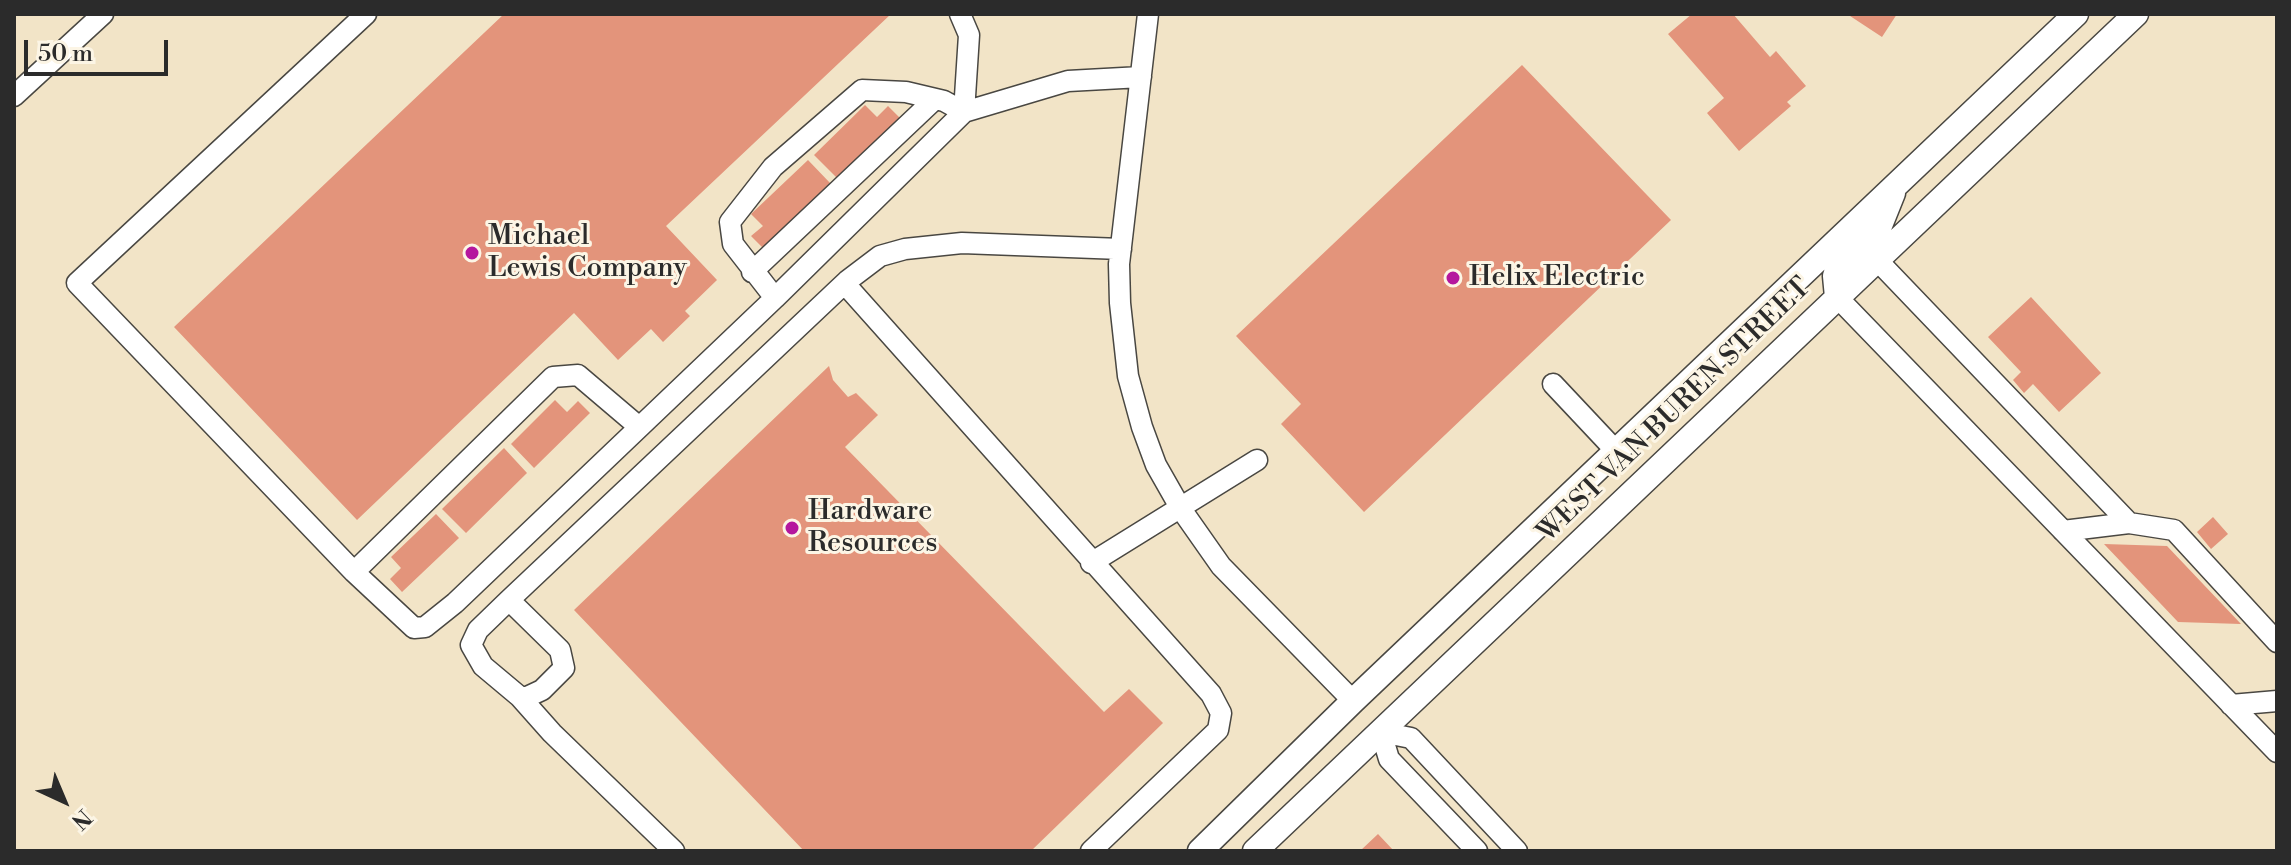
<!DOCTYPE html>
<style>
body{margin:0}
#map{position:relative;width:2291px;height:865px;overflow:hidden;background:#f2e4c7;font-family:"Libre Bodoni",serif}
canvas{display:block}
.frame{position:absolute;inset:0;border:16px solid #2b2b2b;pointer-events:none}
.north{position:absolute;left:24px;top:761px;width:80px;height:80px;-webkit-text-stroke:6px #fcf5e5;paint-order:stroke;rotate:136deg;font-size:22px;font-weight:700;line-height:32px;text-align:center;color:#2b2b2b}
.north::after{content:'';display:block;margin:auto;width:28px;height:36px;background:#2b2b2b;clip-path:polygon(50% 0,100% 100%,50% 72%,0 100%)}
.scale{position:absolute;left:24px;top:40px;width:144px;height:36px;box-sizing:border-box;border:4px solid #2b2b2b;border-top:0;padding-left:10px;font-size:24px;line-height:28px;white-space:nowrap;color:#2b2b2b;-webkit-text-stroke:6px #fcf5e5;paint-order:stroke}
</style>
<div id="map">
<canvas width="2291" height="865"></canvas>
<div class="frame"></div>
<div class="north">N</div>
<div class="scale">50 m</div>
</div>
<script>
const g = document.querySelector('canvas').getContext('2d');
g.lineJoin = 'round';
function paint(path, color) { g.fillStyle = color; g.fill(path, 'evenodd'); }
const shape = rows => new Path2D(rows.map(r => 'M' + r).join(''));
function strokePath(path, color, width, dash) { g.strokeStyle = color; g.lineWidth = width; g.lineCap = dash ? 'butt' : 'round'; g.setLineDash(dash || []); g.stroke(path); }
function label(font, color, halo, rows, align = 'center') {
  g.font = font + ' "Libre Bodoni",serif'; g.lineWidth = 6; g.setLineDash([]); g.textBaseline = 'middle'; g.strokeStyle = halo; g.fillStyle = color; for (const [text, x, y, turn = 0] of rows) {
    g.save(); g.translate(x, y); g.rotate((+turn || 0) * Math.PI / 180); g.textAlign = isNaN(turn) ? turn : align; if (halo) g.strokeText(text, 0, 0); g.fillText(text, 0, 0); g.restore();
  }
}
const building = shape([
 [504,14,891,14,666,226,717,280,685,311,690,316,663,342,651,329,618,360,574,313,357,520,174,327],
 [1692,14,1733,14,1770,57,1776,51,1806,86,1787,102,1791,106,1739,151,1707,113,1724,98,1668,34],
 [1847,14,1897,14,1882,37],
 [1522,65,1671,220,1364,512,1281,424,1301,404,1236,336],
 [865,105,877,117,888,106,900,118,838,179,814,155],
 [808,160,831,184,763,248,751,236,763,226,751,214],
 [2031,297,2101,373,2059,412,2033,384,2024,393,2013,380,2021,372,1988,337],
 [829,366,833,380,848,397,856,393,878,415,845,447,1104,712,1129,689,1163,723,1031,851,804,851,574,610],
 [555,400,567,412,578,401,590,413,534,468,511,444],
 [504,448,527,473,466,533,442,509],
 [436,514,459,538,402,592,390,579,401,568,391,557],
 [2213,517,2228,534,2211,549,2197,532],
 [2104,544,2167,546,2241,624,2178,622],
 [1378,834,1394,851,1360,851]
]);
const minor = shape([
 [366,14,77,283,354,572,414,628,425,627,455,603,775,298,733,244,730,222,773,167,862,90,906,92,944,101,964,112,1068,81,1141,77],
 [1148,14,1119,264,1120,303,1128,376,1142,427,1156,465,1181,509,1221,566,1353,701],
 [14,96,103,14],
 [1877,260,2129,523],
 [752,272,935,99],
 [845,284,1211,694,1221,713,1218,730,1091,851],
 [1837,297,2277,752],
 [775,298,964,112,969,35,960,14],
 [1553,384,1616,451],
 [2063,531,2129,523,2174,530,2277,642],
 [1091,563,1257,460],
 [354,572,553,377,578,375,638,426],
 [509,600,560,650,564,668,542,690,527,697,520,697,483,666,471,645,478,630,509,600,847,281,880,256,905,249,962,243,1121,249],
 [520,697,552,733,674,851],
 [2231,705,2277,701],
 [1477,851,1389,759,1381,732,1411,738,1517,851]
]);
const major = shape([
 [1837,297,1835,276,1838,267,1879,228,1893,193],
 [1200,851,1353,701,2076,14],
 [1255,851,2136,14]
]);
const markers = [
 [472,253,8,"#b5179e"],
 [1453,278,8,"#b5179e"],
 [792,528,8,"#b5179e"]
];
const poiNames = [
 ["Michael",488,237],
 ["Lewis Company",488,269],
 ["Helix Electric",1469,278],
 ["Hardware",808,512],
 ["Resources",808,544]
];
const streetNames = [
 ["WEST VAN BUREN STREET",1675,411,-44]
];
paint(building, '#e3947b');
strokePath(minor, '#494742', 23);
strokePath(major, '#494742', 27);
strokePath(minor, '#fff', 20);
strokePath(major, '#fff', 24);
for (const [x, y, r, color] of markers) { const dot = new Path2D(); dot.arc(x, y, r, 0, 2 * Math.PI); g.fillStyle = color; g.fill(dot); strokePath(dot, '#fcf5e5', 3); }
label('28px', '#2b2b2b', '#fcf5e5', poiNames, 'left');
label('28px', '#2b2b2b', '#fcf5e5', streetNames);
</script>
